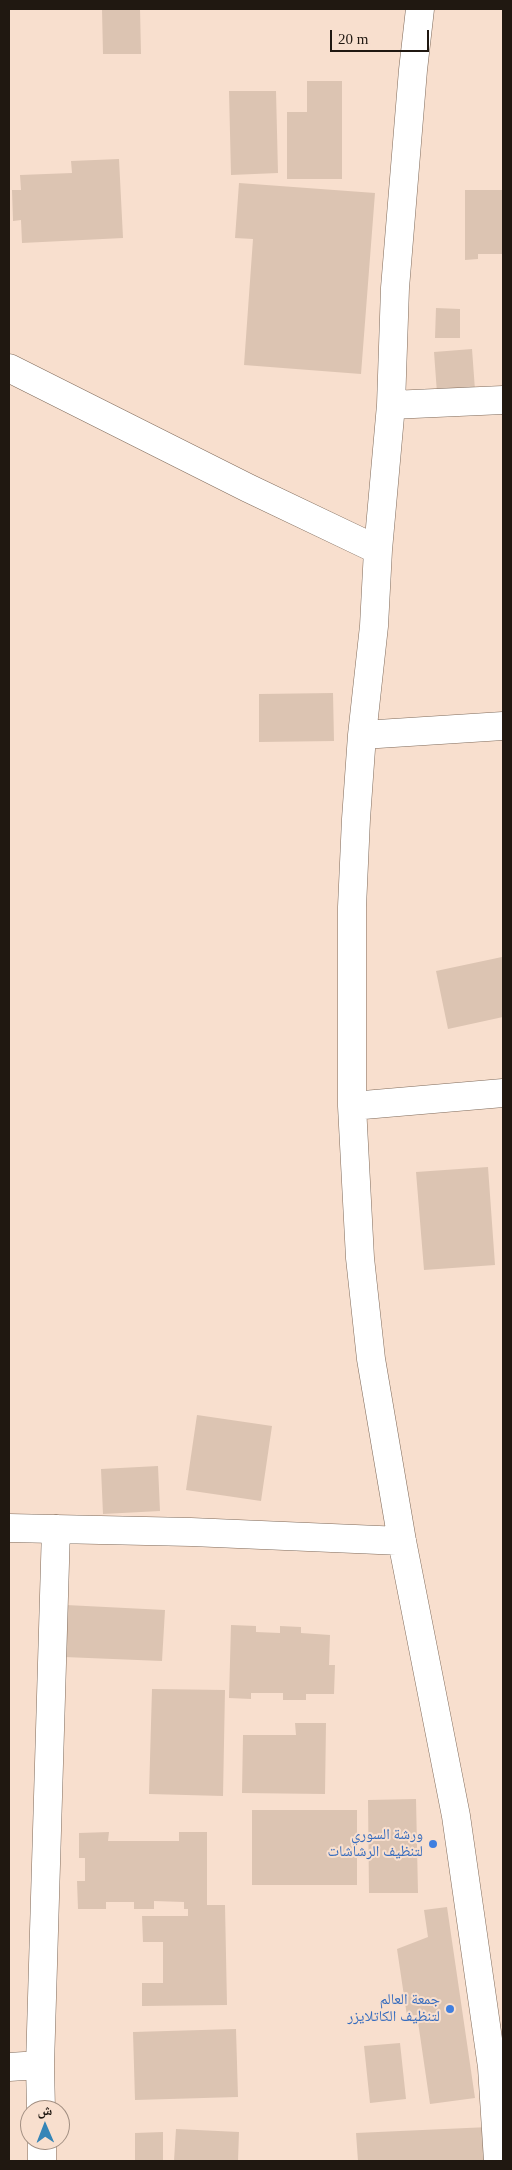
<!DOCTYPE html>
<meta charset="utf-8">
<style>
body{margin:0}
#map{position:relative;width:512px;height:2170px;overflow:hidden;background:#f8dfce;font-family:"Times New Roman","Noto Naskh Arabic",serif}
canvas{display:block}
.frame{position:absolute;inset:0;border:10px solid #201811;pointer-events:none}
.north{position:absolute;left:20px;top:2100px;width:50px;height:50px;box-sizing:border-box;background:#f8dfce;border:1px solid #a28f82;border-radius:50%;rotate:359deg;font-size:14px;font-weight:700;line-height:20px;text-align:center;color:#201811}
.north::after{content:'';display:block;margin:auto;width:18px;height:22px;background:#3585b7;clip-path:polygon(50% 0,100% 100%,50% 72%,0 100%)}
.scale{position:absolute;left:330px;top:30px;width:99px;height:22px;box-sizing:border-box;border:2px solid #201811;border-top:0;padding-left:6px;font-size:15px;line-height:18px;white-space:nowrap;color:#201811;-webkit-text-stroke:4px #f8dfce;paint-order:stroke}
</style>
<div id="map">
<canvas width="512" height="2170"></canvas>
<div class="frame"></div>
<div class="north">ش</div>
<div class="scale">20 m</div>
</div>
<script>
const g = document.querySelector('canvas').getContext('2d');
g.lineJoin = 'round';
function paint(path, color) { g.fillStyle = color; g.fill(path, 'evenodd'); }
const shape = rows => new Path2D(rows.map(r => 'M' + r).join(''));
function strokePath(path, color, width, dash) { g.strokeStyle = color; g.lineWidth = width; g.lineCap = dash ? 'butt' : 'round'; g.setLineDash(dash || []); g.stroke(path); }
function label(font, color, halo, rows, align = 'center') {
  g.font = font + ' "Times New Roman","Noto Naskh Arabic",serif'; g.lineWidth = 4; g.setLineDash([]); g.textBaseline = 'middle'; g.strokeStyle = halo; g.fillStyle = color; for (const [text, x, y, turn = 0] of rows) {
    g.save(); g.translate(x, y); g.rotate((+turn || 0) * Math.PI / 180); g.textAlign = isNaN(turn) ? turn : align; if (halo) g.strokeText(text, 0, 0); g.fillText(text, 0, 0); g.restore();
  }
}
const building = shape([
 [102,9,140,9,141,54,103,54],
 [307,81,342,81,342,179,287,179,287,112,307,112],
 [229,91,276,91,278,173,231,175],
 [119,159,123,238,22,243,21,220,13,221,12,190,21,190,20,175,72,173,71,161],
 [239,183,375,193,361,374,244,365,253,239,235,238],
 [465,190,503,190,503,254,478,254,478,259,465,260],
 [436,308,460,309,460,338,435,338],
 [472,349,475,390,437,393,434,352],
 [333,693,334,741,259,742,259,694],
 [502,957,503,1017,448,1029,436,971],
 [488,1167,495,1265,424,1270,416,1172],
 [197,1415,272,1426,261,1501,186,1490],
 [158,1466,160,1511,103,1514,101,1469],
 [66,1605,165,1610,162,1661,64,1657],
 [231,1625,256,1626,256,1632,280,1633,280,1626,301,1627,301,1633,330,1635,329,1665,335,1665,334,1694,306,1694,306,1700,283,1700,283,1693,251,1693,251,1699,229,1698],
 [152,1689,225,1690,223,1796,149,1794],
 [295,1723,326,1723,325,1794,242,1793,243,1735,296,1735],
 [416,1799,418,1893,369,1893,368,1800],
 [252,1810,357,1810,357,1885,252,1885],
 [109,1832,108,1841,179,1841,179,1832,207,1832,207,1905,225,1905,227,2005,142,2006,142,1983,163,1983,163,1942,143,1942,142,1916,188,1916,188,1909,184,1909,184,1902,154,1901,154,1909,134,1909,134,1902,106,1902,106,1909,78,1909,77,1881,85,1881,85,1858,79,1858,79,1833],
 [447,1907,475,2098,430,2104,417,2015,407,2016,397,1949,428,1937,424,1910],
 [236,2029,238,2097,135,2100,133,2032],
 [400,2043,406,2099,370,2103,364,2046],
 [489,2127,491,2161,358,2161,356,2133],
 [176,2129,239,2132,238,2161,174,2161],
 [163,2132,163,2161,135,2161,135,2133]
]);
const street = shape([
 [420,9,413,70,395,288,391,405,378,550,374,626,362,735,356,819,352,907,352,1106,360,1258,371,1359,402,1541,456,1816,492,2067,498,2161],
 [9,368,248,488,378,550],
 [391,405,503,400],
 [362,735,503,726],
 [352,1106,503,1093],
 [9,1528,191,1532,402,1541],
 [9,2067,40,2065],
 [41,2110,40,2065,56,1529],
 [42,2161,42,2140]
]);
const markers = [
 [433,1844,5,"#3f7fe0"],
 [450,2009,5,"#3f7fe0"]
];
const shopNames = [
 ["ورشة السوري",423,1835],
 ["لتنظيف الرشاشات",423,1852],
 ["جمعة العالم",440,2000],
 ["لتنظيف الكاتلايزر",440,2017]
];
paint(building, '#dcc4b2');
strokePath(street, '#7f6a5a', 29);
strokePath(street, '#fff', 28);
for (const [x, y, r, color] of markers) { const dot = new Path2D(); dot.arc(x, y, r, 0, 2 * Math.PI); g.fillStyle = color; g.fill(dot); strokePath(dot, '#f8dfce', 2); }
label('15px', '#366cbe', '#f8dfce', shopNames, 'right');
</script>
